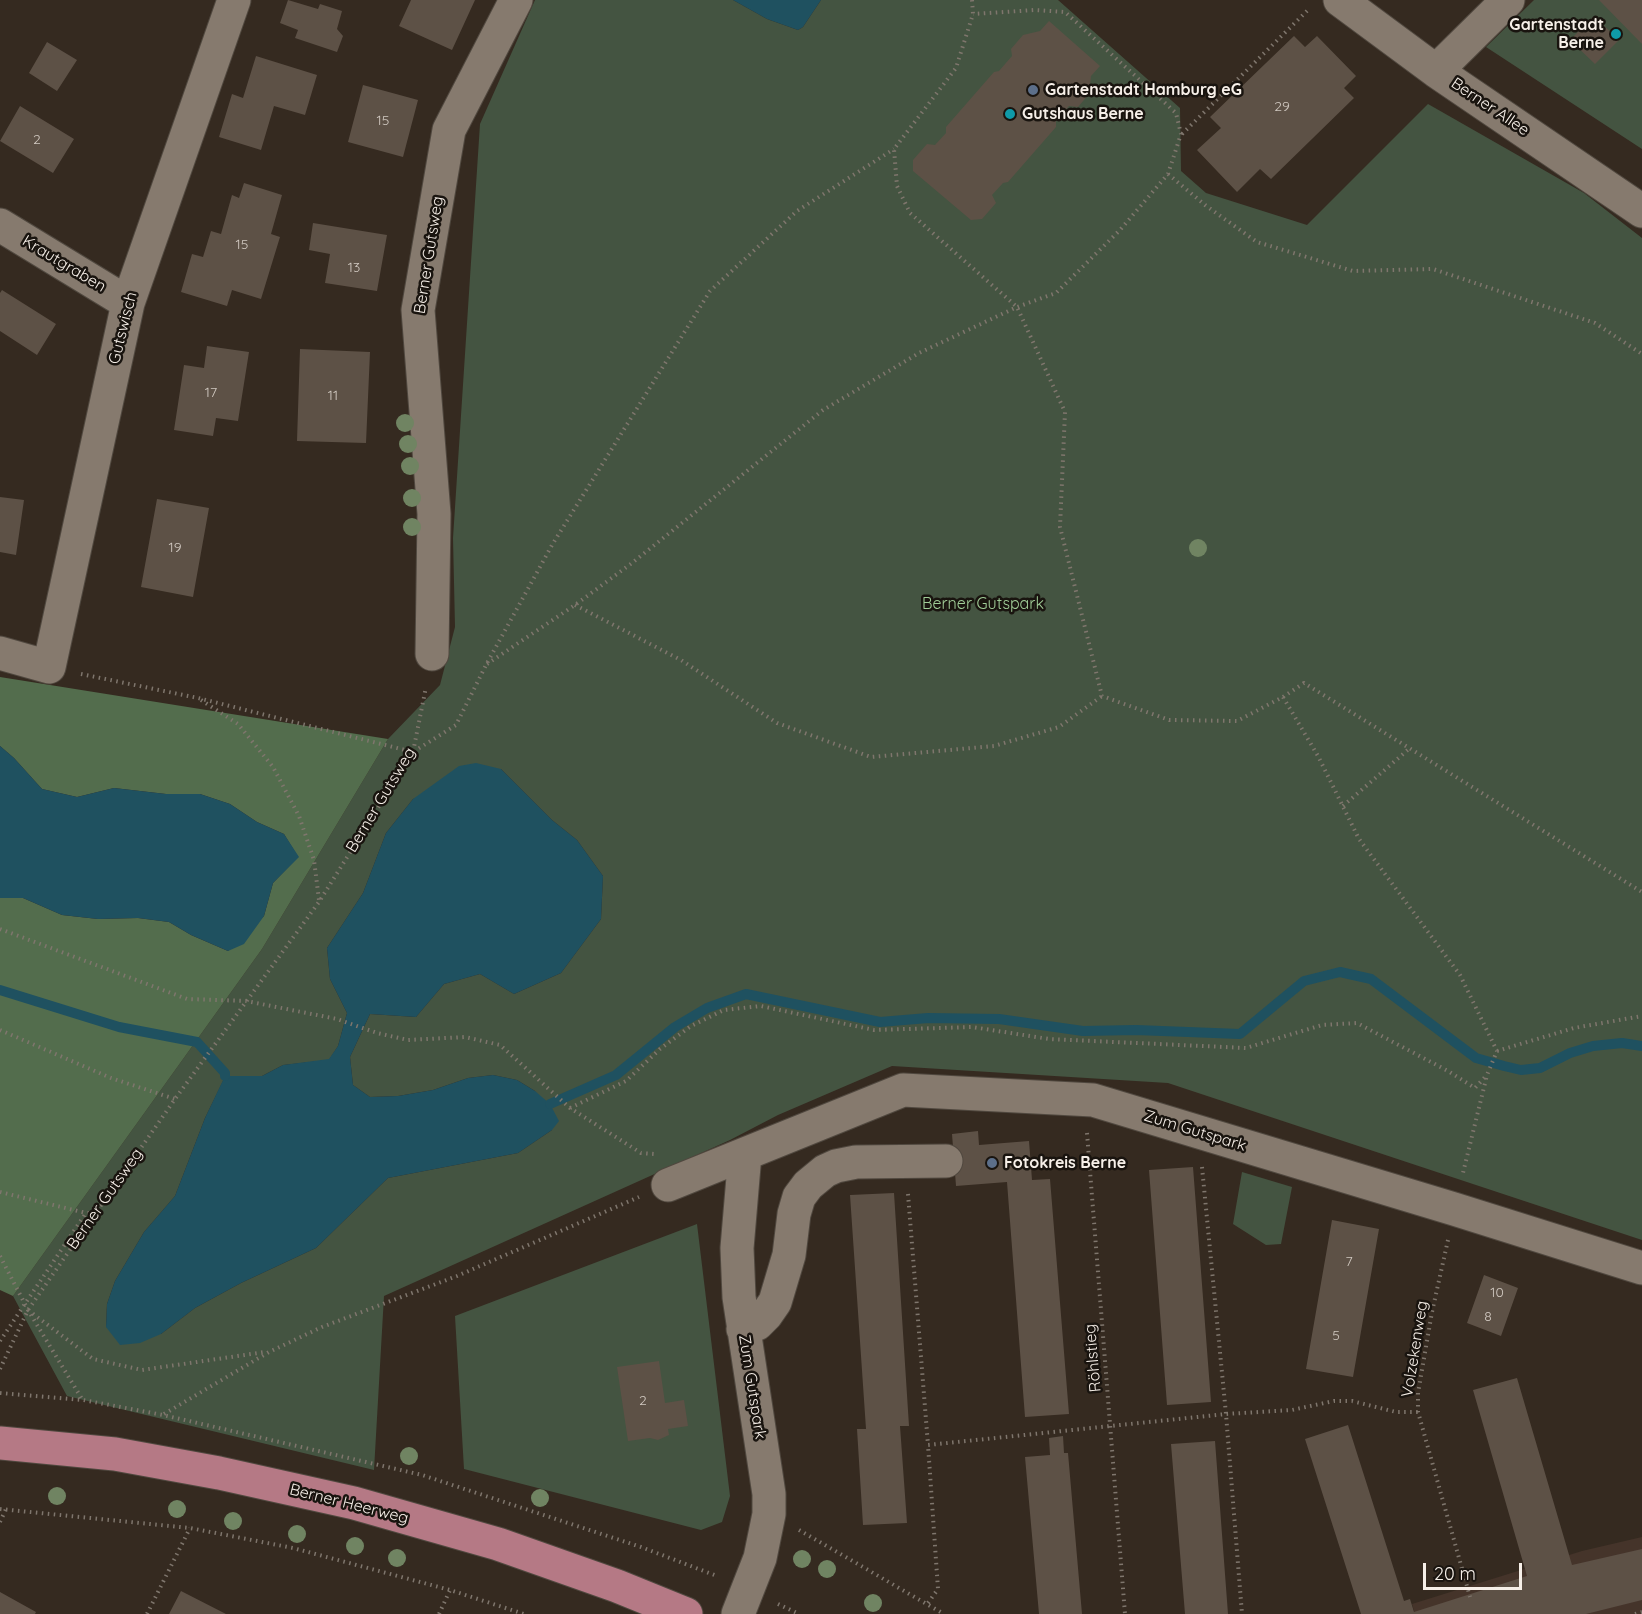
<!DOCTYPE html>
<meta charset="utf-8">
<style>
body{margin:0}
#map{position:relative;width:1642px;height:1614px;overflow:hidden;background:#352a20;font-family:Quicksand,sans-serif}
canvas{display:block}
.scale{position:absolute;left:1423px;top:1563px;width:99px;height:27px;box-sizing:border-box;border:3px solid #f6efe8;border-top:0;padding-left:8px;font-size:18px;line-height:21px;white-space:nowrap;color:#f6efe8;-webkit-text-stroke:4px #19140f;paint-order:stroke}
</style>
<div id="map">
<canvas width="1642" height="1614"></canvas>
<div class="scale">20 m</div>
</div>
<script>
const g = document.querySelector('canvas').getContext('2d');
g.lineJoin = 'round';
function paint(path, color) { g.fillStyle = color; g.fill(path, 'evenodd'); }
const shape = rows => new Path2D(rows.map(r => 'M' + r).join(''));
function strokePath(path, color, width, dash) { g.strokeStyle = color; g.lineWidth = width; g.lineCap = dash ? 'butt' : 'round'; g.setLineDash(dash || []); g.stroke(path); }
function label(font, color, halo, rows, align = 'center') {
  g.font = font + ' Quicksand,sans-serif'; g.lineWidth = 5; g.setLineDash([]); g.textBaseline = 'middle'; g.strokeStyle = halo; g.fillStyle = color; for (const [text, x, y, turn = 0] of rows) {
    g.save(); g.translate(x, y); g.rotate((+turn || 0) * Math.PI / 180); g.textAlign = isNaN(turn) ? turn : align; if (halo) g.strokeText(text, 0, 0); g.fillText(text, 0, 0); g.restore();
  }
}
const commercial = shape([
 [1642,1537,1642,1614,1415,1614,1412,1604,1582,1551]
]);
const green = shape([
 [535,0,733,0,767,19,798,30,803,27,821,0,1058,0,1180,108,1181,171,1206,193,1307,225,1428,104,1584,193,1642,238,1642,1240,1168,1083,892,1066,778,1115,730,1140,384,1296,374,1470,67,1396,13,1296,262,949,388,739,440,685,455,627,453,538,480,124],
 [501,769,552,820,577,840,603,876,601,919,561,973,514,994,480,974,444,984,416,1017,370,1014,350,1057,353,1085,370,1097,398,1096,433,1090,468,1078,493,1075,517,1080,535,1091,552,1130,518,1153,388,1178,316,1248,241,1283,195,1308,161,1334,106,1327,107,1304,115,1281,144,1232,175,1196,205,1118,225,1077,262,1076,283,1065,329,1060,338,1046,347,1013,330,979,327,948,363,893,386,833,413,799],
 [1534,0,1642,0,1642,149,1486,47],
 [1242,1172,1292,1187,1281,1244,1266,1245,1233,1224],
 [697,1224,730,1496,722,1522,701,1530,464,1469,455,1316]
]);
const forest = shape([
 [0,677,388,739,262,949,13,1296,0,1290,0,898,23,898,62,915,98,919,138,918,169,922,191,935,228,951,264,916,273,883,298,857,284,834,257,822,230,804,200,794,166,794,114,788,77,797,42,789,14,758,0,746]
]);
const water = shape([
 [733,0,821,0,803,27,798,30,767,19],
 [0,746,14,758,42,789,77,797,114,788,166,794,200,794,230,804,257,822,284,834,299,857,273,883,264,916,244,944,228,951,191,935,169,922,138,918,98,919,62,915,23,898,0,898],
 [476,763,501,769,552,820,577,840,603,876,601,919,561,973,514,994,480,974,444,984,416,1017,370,1014,350,1057,353,1085,370,1097,398,1096,433,1090,468,1078,493,1075,517,1080,535,1091,550,1104,559,1121,552,1130,518,1153,388,1178,316,1248,241,1283,195,1308,161,1334,140,1343,120,1345,106,1327,107,1304,115,1281,144,1232,175,1196,205,1118,225,1076,262,1076,283,1065,329,1059,338,1046,347,1013,330,979,327,948,363,893,386,833,413,799,459,766]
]);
const stream = shape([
 [0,990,119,1027,197,1042,225,1073,225,1076],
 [550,1104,616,1075,675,1027,707,1008,746,994,880,1022,928,1018,999,1019,1083,1031,1136,1030,1240,1034,1304,981,1340,972,1371,979,1476,1058,1504,1066,1521,1070,1540,1068,1570,1053,1593,1046,1622,1043,1642,1046]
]);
const building = shape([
 [288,0,318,9,320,4,342,11,337,29,343,36,337,52,295,38,298,30,280,23],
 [411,0,475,0,452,50,399,26],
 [1599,0,1642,0,1642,44],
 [1594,16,1619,40,1595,64,1570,40],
 [1049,21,1100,66,1091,76,1089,94,1078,107,1069,106,1056,121,1056,127,1008,182,1003,183,992,195,996,203,982,219,971,220,913,171,913,160,927,144,935,145,946,133,946,127,994,72,999,71,1012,56,1011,49,1023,35,1040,31],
 [1294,36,1305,47,1317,36,1356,76,1344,88,1354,98,1271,179,1260,169,1237,192,1197,150,1221,128,1210,117],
 [47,42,77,60,57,91,29,73],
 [256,56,317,75,305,115,274,106,261,150,219,137,232,94,243,98],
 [363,85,418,100,403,157,348,142],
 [20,106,74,139,53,173,0,141],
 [244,183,282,195,271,234,280,237,261,299,232,290,227,306,181,292,192,254,203,257,211,231,221,234,232,195,239,198],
 [313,223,387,235,377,291,325,283,330,254,309,250],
 [2,290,56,324,37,355,0,331,0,293],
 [207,346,249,352,238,421,216,418,213,436,174,430,184,365,204,368],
 [300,349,370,352,366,443,297,441],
 [0,497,24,500,16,555,0,552],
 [157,499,209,508,193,597,141,587],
 [978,1131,979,1145,1029,1141,1032,1180,1050,1179,1069,1414,1025,1417,1007,1182,956,1186,952,1134],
 [1193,1167,1211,1402,1167,1405,1149,1170],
 [894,1193,909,1426,900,1426,907,1523,863,1525,857,1429,866,1429,850,1195],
 [1332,1220,1379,1229,1353,1377,1306,1369],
 [1484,1275,1518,1288,1501,1336,1467,1323],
 [659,1361,665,1403,684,1400,688,1426,668,1429,669,1435,658,1440,650,1438,628,1441,617,1367],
 [1517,1378,1572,1565,1642,1549,1642,1600,1586,1614,1361,1614,1305,1439,1348,1425,1404,1601,1410,1599,1414,1612,1527,1576,1473,1390],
 [1063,1436,1064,1453,1068,1453,1082,1614,1039,1614,1025,1457,1050,1455,1049,1438],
 [1215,1441,1228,1614,1185,1614,1171,1444],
 [181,1591,226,1614,169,1614],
 [0,1592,36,1612,35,1614,0,1614]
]);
const path = shape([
 [972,0,973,14,956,68,894,149,897,186,910,213,1017,307,1065,412,1060,527,1102,696,1169,720,1237,721,1283,697,1318,756,1359,839,1460,975,1497,1051,1487,1075,1462,1177],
 [1182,134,1309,9],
 [1168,174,1205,205,1257,242,1353,271,1433,269,1595,323,1642,354],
 [575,605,681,660,777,723,871,757,994,746,1059,727,1102,696],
 [487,664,575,605,632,563,823,410,919,353,1017,307,1056,293,1120,230,1168,174,1181,134,1176,113,1065,12,1035,10,973,14],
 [81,674,198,698,413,752,456,725,486,665,552,545,710,291,797,211,894,149],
 [1283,697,1304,683,1642,892],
 [201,700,238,724,273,767,299,816,314,860,319,900],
 [1343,806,1410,748],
 [0,929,187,999,246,1001,337,1019,377,1033,408,1040,465,1037,500,1045,570,1108,641,1153,654,1154],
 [0,1030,111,1078,175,1099],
 [1497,1051,1574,1028,1642,1016],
 [570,1108,626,1081,660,1049,691,1026,724,1010,761,1006,874,1030,972,1027,1049,1039,1246,1048,1322,1025,1357,1023,1448,1071,1475,1088,1485,1077],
 [1087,1133,1125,1614],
 [1202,1167,1226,1414,1242,1614],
 [0,1192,86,1213,95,1213],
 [908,1194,928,1445,1226,1414,1292,1410,1334,1401,1352,1401,1396,1412,1418,1412],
 [1448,1240,1432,1312,1418,1393,1418,1412,1470,1597],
 [0,1256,28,1310,82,1399],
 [28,1310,93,1359,142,1370,265,1352],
 [0,1341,86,1213],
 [0,1369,28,1310,175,1099,319,902,413,752,426,687],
 [0,1393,83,1400,163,1415,422,1475,641,1547,717,1576],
 [164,1414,269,1352,322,1327,457,1276,639,1197],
 [0,1509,190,1528,293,1548,450,1590,524,1614],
 [0,1522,6,1509],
 [799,1530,944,1614],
 [928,1603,938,1589,928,1445],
 [778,1604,799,1614],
 [147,1614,190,1528],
 [439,1614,450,1590],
 [1635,1614,1642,1612]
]);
const minor = shape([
 [1340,0,1436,71,1642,211],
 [1436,71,1508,0],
 [0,225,128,303],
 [0,653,49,667,128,303,234,0],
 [432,654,434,514,418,310,449,130,516,0],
 [668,1185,903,1090,1093,1100,1454,1209,1642,1268],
 [743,1329,757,1324,766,1315,775,1302,789,1255,794,1214,799,1197,808,1185,825,1171,836,1166,856,1162,946,1161],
 [738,1614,760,1558,769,1514,769,1494,739,1297,737,1248,745,1154]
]);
const major = shape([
 [0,1443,115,1454,219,1473,354,1503,498,1544,617,1586,686,1614]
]);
const trees = [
 [405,423],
 [408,444],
 [410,466],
 [412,498],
 [412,527],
 [1198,548],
 [409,1456],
 [57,1496],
 [540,1498],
 [177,1509],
 [233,1521],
 [297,1534],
 [355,1546],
 [397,1558],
 [802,1559],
 [827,1569],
 [873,1603]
];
const markers = [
 [1616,34,6,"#0f9aa8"],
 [1033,90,6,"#5c6f8a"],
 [1010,114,6,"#0f9aa8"],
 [992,1163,6,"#5c6f8a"]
];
const numberNames = [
 ["29",1282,107],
 ["15",383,121],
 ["2",37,140],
 ["15",242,245],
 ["13",354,268],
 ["17",211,393],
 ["11",333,396],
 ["19",175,548],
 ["7",1349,1262],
 ["10",1497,1293],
 ["8",1488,1317],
 ["5",1336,1336],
 ["2",643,1401]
];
const poiNames = [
 ["Gartenstadt",1604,25,"right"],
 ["Berne",1604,43,"right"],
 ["Gartenstadt Hamburg eG",1045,90],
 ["Gutshaus Berne",1022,114],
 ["Fotokreis Berne",1004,1163]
];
const streetNames = [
 ["Berner Allee",1490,107,34],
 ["Berner Gutsweg",429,255,-81],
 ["Krautgraben",64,264,31],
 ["Gutswisch",123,328,-76],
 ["Berner Gutsweg",381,800,-59],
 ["Zum Gutspark",1195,1131,17],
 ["Berner Gutsweg",105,1199,-55],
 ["Volzekenweg",1415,1349,-81],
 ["Röhlstieg",1093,1358,-95],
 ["Zum Gutspark",752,1387,81],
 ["Berner Heerweg",349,1504,14]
];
const parkNames = [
 ["Berner Gutspark",983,604]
];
paint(commercial, '#45342a');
paint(green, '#445441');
paint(forest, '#536d4d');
paint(water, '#1f5160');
strokePath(stream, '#1f5160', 10);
paint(building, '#5d5146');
strokePath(minor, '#50483f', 35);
strokePath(major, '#50483f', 35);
strokePath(path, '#7f766d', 4, [1.5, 4.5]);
strokePath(minor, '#867a6e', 33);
strokePath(major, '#b57985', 33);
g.fillStyle = '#708462';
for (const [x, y] of trees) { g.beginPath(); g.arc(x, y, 9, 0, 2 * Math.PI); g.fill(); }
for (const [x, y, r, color] of markers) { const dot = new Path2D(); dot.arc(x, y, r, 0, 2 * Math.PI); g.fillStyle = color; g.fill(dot); strokePath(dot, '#19140f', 2); }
label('14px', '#d0c8c0', null, numberNames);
label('bold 16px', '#f6efe8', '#19140f', poiNames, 'left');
label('16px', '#f6efe8', '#19140f', streetNames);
label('16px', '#a1ce98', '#19140f', parkNames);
</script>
